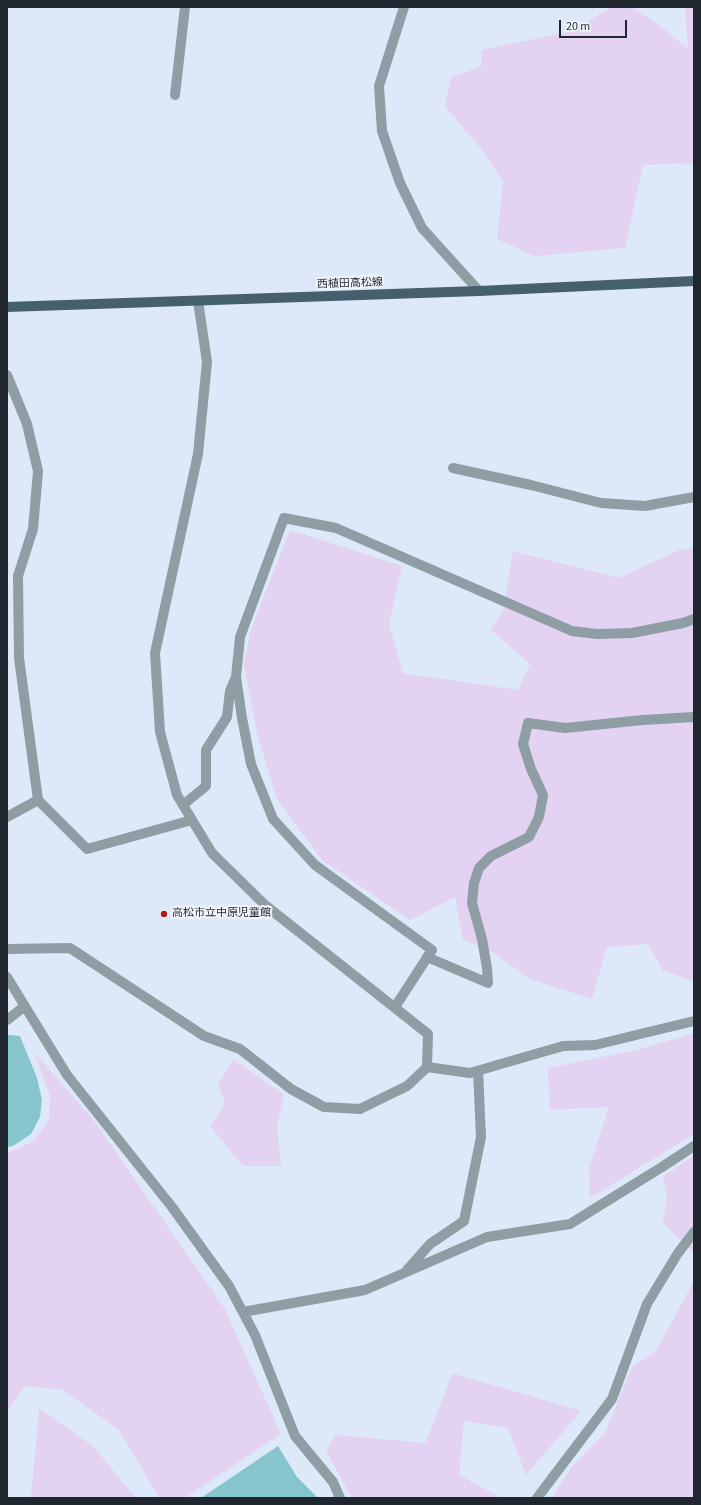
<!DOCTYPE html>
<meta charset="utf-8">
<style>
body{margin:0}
#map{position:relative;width:701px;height:1505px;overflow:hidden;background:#dde9f9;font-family:"Source Sans 3",sans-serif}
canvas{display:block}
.frame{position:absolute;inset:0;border:8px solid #1f2630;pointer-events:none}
.scale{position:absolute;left:559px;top:20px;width:68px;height:18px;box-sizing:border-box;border:2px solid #1f2630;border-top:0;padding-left:5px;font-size:12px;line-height:14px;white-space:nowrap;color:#1f2630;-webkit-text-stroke:3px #f1f5fb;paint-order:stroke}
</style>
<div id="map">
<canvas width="701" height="1505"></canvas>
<div class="frame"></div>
<div class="scale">20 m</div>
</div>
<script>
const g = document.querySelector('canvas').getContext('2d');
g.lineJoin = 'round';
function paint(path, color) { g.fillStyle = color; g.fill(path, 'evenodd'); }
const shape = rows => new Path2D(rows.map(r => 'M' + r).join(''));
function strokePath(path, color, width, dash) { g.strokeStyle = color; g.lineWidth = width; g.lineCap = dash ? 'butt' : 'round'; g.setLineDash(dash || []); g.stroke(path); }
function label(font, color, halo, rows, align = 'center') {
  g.font = font + ' "Source Sans 3","Noto Sans JP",sans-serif'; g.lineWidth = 4; g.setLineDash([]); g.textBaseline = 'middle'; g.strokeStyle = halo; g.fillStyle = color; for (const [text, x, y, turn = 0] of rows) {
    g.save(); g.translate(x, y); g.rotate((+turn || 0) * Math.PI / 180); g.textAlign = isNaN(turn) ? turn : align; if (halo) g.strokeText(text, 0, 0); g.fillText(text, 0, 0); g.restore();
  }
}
const green = shape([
 [611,7,632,7,659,25,688,49,685,7,694,7,694,163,643,165,625,248,535,256,497,239,503,181,482,150,445,106,451,77,481,67,482,50,572,31],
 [290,530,402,566,389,624,403,673,518,690,530,664,491,630,503,611,513,551,619,578,679,550,694,548,694,981,663,971,648,944,607,947,592,999,530,979,494,953,463,940,455,897,410,920,322,860,277,799,258,737,244,666,250,632],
 [694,1033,694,1134,590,1198,589,1168,609,1107,550,1110,548,1068,637,1050],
 [34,1052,92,1118,225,1309,281,1434,185,1498,159,1498,119,1430,63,1390,25,1386,9,1409,7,1410,7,1153,32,1142,49,1121,50,1096],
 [233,1059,284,1095,277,1127,281,1166,243,1166,211,1127,225,1102,218,1085],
 [694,1155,694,1254,663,1223,667,1196,663,1177],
 [694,1281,694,1498,551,1498,572,1467,605,1433,632,1367,656,1351],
 [452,1373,581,1411,526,1475,508,1428,464,1421,459,1475,501,1498,352,1498,326,1451,335,1435,426,1443],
 [39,1408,93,1446,136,1498,31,1498]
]);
const water = shape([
 [9,1035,20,1036,37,1078,42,1100,40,1117,31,1134,13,1146,7,1147,7,1036],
 [278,1446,297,1477,318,1498,201,1498]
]);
const minor = shape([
 [404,7,379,86,382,131,400,183,422,228,479,291],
 [175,95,185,7],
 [7,375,27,424,38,471,33,529,18,576,19,658,38,800],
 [453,468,531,485,601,503,645,506,694,497],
 [183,805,206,786,206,750,227,717,230,691,236,677],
 [7,817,38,800,87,849,192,820],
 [7,949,70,948,204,1036,240,1049,291,1089,324,1107,360,1109,407,1086,427,1067,428,1034,265,905,212,853,177,795,160,732,155,653,198,454,207,362,198,301],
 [427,957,488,983,487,968,482,939,472,903,474,883,479,868,491,856,529,837,539,817,543,795,531,769,523,744,528,723,565,728,643,720,694,717],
 [7,977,67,1075,172,1207,229,1286,255,1335,295,1436,333,1482,340,1498],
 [395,1007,432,950,315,865,273,819,251,764,242,718,236,677,240,637,284,518,336,528,572,631,597,634,632,633,683,623,694,619],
 [7,1020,25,1006],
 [427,1067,470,1073,563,1046,595,1045,694,1021],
 [407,1270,430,1244,464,1221,481,1137,478,1071],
 [243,1312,365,1290,487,1237,570,1224,662,1167,694,1146],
 [537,1498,612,1399,647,1304,678,1253,694,1232]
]);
const major = shape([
 [7,307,479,291,694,281]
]);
const markers = [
 [164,914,4,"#af1f1a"]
];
const streetNames = [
 ["西植田高松線",350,284,-2]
];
const poiNames = [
 ["高松市立中原児童館",172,914]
];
paint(green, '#e3d2f1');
paint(water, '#86c5cc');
strokePath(minor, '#8f9da4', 10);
strokePath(major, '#465f6c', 10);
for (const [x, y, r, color] of markers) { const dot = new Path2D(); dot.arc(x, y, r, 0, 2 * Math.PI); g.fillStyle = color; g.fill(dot); strokePath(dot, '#f1f5fb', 1.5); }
label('11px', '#1f2630', '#f1f5fb', streetNames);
label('11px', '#1f2630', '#f1f5fb', poiNames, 'left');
</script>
